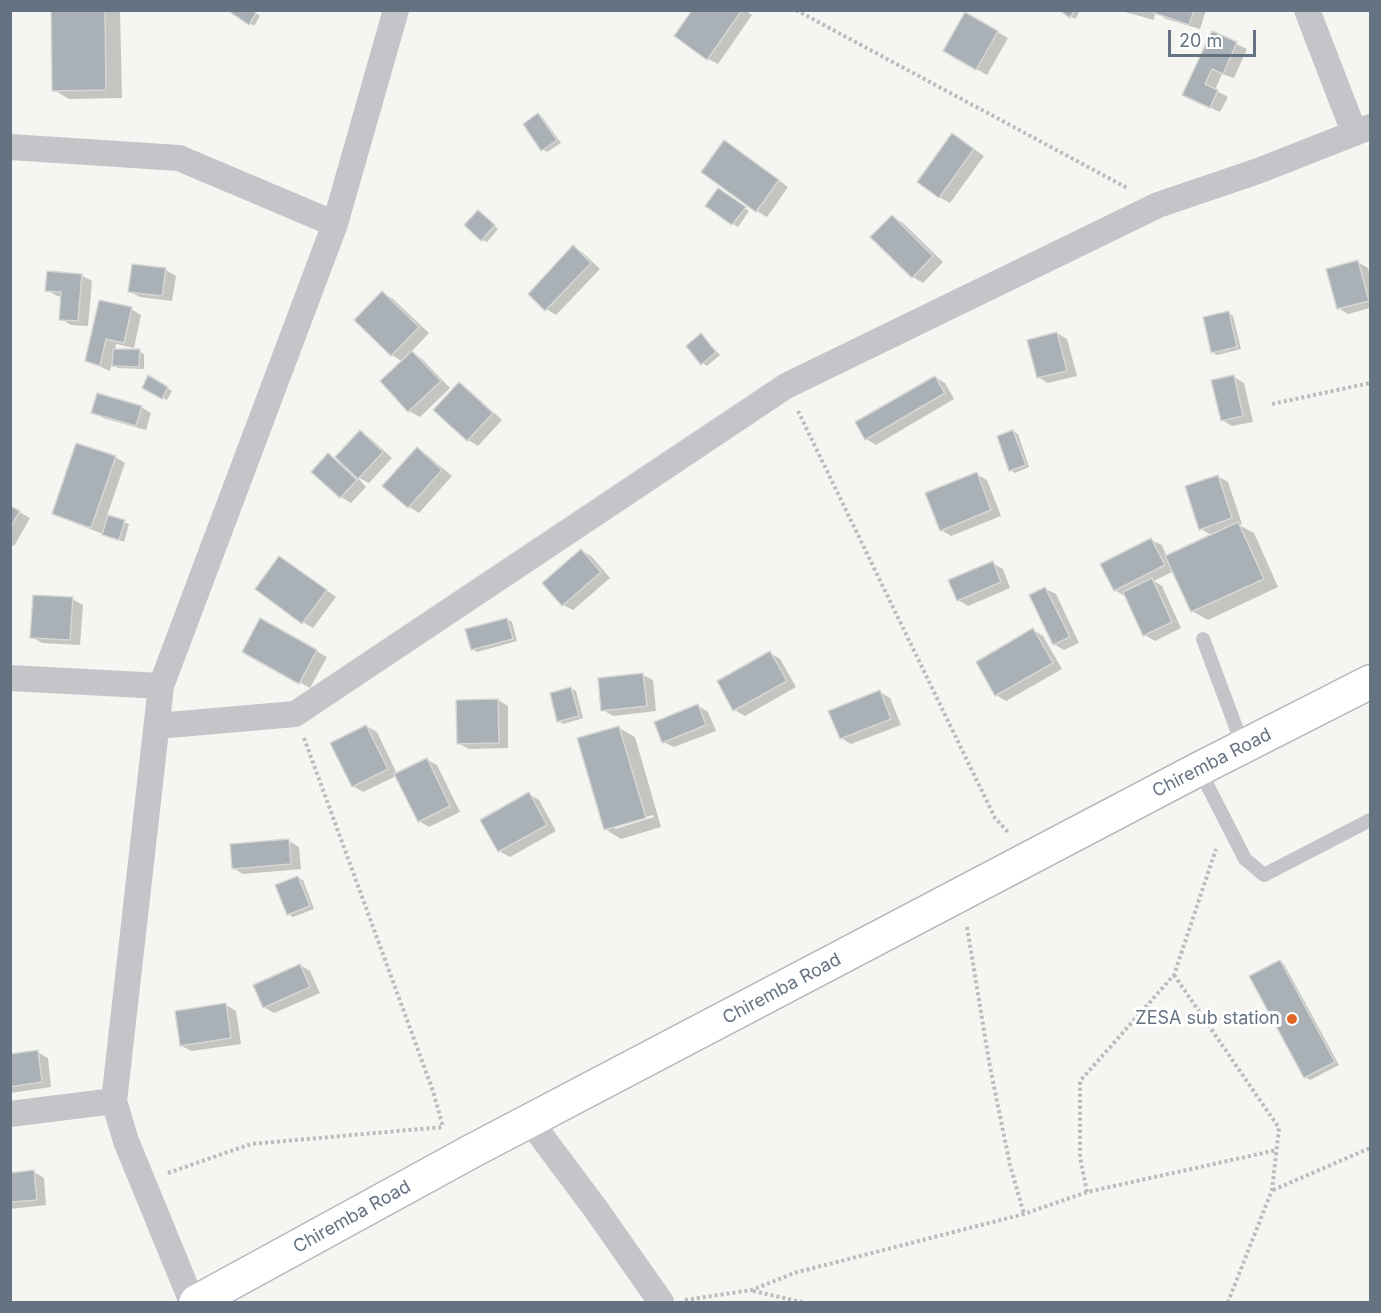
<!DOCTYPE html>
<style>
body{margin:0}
#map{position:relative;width:1381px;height:1313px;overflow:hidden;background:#f5f5f2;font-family:Inter,sans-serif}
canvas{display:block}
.frame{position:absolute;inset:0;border:12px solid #657282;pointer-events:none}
.scale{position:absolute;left:1168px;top:30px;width:88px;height:27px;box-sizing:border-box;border:3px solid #657282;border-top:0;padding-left:8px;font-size:18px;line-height:21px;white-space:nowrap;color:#657282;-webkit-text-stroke:4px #fff;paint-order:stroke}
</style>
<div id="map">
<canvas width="1381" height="1313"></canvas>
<div class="frame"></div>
<div class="scale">20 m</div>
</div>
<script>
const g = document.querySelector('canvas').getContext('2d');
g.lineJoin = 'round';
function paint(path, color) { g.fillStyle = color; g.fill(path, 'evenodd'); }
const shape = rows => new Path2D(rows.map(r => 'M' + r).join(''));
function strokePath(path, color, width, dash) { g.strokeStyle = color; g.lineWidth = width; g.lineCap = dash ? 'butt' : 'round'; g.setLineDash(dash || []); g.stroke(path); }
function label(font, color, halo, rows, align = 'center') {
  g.font = font + ' Inter,sans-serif'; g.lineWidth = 6; g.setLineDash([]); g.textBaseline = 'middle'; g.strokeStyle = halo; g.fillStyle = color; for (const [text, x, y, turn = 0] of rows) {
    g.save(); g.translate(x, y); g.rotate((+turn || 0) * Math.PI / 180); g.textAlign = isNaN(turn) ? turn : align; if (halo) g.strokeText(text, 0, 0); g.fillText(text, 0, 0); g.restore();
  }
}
const shadow = shape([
 [52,10,120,10,122,98,69,99,54,90],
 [230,10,251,10,260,16,254,26],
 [694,10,745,10,752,15,718,64,708,59],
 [1062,10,1081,10,1075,19],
 [1118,10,1206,10,1200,29,1166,19,1155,12,1154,20],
 [966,14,1008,38,987,75,945,51],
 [1213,33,1247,49,1234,78,1222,74,1215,90,1228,97,1220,112,1194,100],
 [538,115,543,118,561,143,547,152,542,149],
 [963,141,984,156,950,203,939,197],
 [735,148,788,187,767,217,757,211],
 [723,192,749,211,738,227,707,206],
 [483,215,498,229,487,242,482,240],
 [893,217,903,223,943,262,923,283,913,277],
 [573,247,583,253,600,269,556,315,546,309],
 [1358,262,1368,268,1370,277,1370,308,1348,314,1338,308],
 [133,266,166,270,176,276,172,301,140,297,130,292],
 [81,275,92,281,88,326,71,325,61,319,63,297,57,296,47,290],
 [383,293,393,299,429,333,411,352,422,359,450,388,420,417,409,411,382,382,403,362,392,355,356,320],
 [131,309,141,315,134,348,116,344,115,351,139,351,144,354,144,369,118,368,112,364,110,371,87,361],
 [1229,313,1233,316,1241,349,1217,355,1212,352],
 [1057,333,1067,339,1077,376,1048,383,1038,377],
 [701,335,720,355,707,366,702,363],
 [149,377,172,391,167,400,144,387],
 [935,377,945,383,954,399,876,445,866,439],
 [1234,377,1244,383,1253,422,1232,426,1222,420],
 [459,384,469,390,502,420,478,446,468,440],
 [141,407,151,413,146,430,103,418,93,412],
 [1013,431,1018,434,1029,467,1015,473,1010,470],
 [360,432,370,438,392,458,369,483,356,476,366,487,351,503,341,497,328,455,341,463],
 [417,449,427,455,452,476,419,513,409,507,384,486],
 [115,457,125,463,107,516,129,524,124,542,64,519,54,513],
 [976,474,987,480,1001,516,951,536,941,530],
 [1217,476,1228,482,1242,524,1239,525,1254,533,1278,587,1208,620,1192,611,1174,571,1154,581,1162,586,1181,628,1155,641,1145,635,1126,597,1115,590,1151,540,1162,545,1167,557,1213,536,1201,529],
 [10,507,30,518,14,546,10,545],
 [581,550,591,556,610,578,573,610,563,605],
 [992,563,1003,569,1010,588,968,606,958,600],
 [290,564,336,597,313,628,303,622],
 [1045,589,1056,594,1079,643,1064,650,1054,644],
 [72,599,83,605,80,645,42,643,32,637],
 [507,619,512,622,517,641,477,652,472,649],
 [261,620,327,657,310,688,244,651],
 [1033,630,1043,636,1062,669,1006,701,996,695],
 [770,653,780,659,796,687,745,716,735,710],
 [643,675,653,680,656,711,613,716,603,710],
 [571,688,576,691,583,718,563,724,559,721],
 [880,692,890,698,901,725,851,744,841,738],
 [498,700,508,706,508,748,469,749,458,743,458,701],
 [698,706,708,712,716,731,674,747,663,742],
 [366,726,377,732,397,774,426,759,437,765,460,812,429,827,419,821,396,776,363,792,353,786],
 [619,728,635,737,661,827,621,839,605,829],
 [653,815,654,817,615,829,615,826],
 [529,794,539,800,556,831,510,857,499,851,482,820],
 [289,841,299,847,301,869,243,874,233,868],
 [298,878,303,880,314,909,293,917,288,914],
 [1280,961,1284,964,1339,1065,1310,1080,1305,1077],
 [300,965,310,971,320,993,274,1013,264,1007],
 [226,1005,236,1011,241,1044,192,1051,181,1046],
 [37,1052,48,1058,51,1087,10,1093,10,1056],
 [34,1172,44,1178,46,1205,10,1209,10,1174]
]);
const building = shape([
 [51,10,105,10,106,90,52,91,51,10],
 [227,10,253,10,256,13,249,25,227,10],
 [692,10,742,10,707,60,674,36,692,10],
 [1059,10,1075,10,1070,18,1059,10],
 [1155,10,1194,10,1189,25,1154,13,1155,10],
 [965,12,998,31,976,70,943,51,965,12],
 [1212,31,1237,42,1223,74,1212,69,1205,84,1218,90,1210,108,1182,95,1212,31],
 [538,113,557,140,541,151,523,124,538,113],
 [952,133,974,149,939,198,917,182,952,133],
 [724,140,779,180,756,212,701,172,724,140],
 [718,188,746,207,732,225,705,206,718,188],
 [478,210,495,225,481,241,464,225,478,210],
 [892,215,933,256,912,278,870,237,892,215],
 [573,245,591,263,545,311,528,294,573,245],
 [1358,260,1369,301,1337,309,1326,269,1358,260],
 [132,264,166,268,162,296,128,292,132,264],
 [47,271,82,274,78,321,59,320,61,292,45,291,47,271],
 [382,291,419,327,391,356,354,320,382,291],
 [99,300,132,307,124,343,106,339,100,366,85,361,99,300],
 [1229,311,1237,347,1211,353,1203,317,1229,311],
 [1057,332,1067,371,1037,378,1027,340,1057,332],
 [701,333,716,352,701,365,686,346,701,333],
 [113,349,140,349,139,367,112,366,113,349],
 [412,351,441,381,408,412,380,381,412,351],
 [148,375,168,387,162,399,142,388,148,375],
 [1234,375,1243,416,1221,421,1211,380,1234,375],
 [935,376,945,393,865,440,855,422,935,376],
 [459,382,493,413,467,441,433,410,459,382],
 [97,393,142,406,136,426,91,413,97,393],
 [360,430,383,452,358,479,335,457,360,430],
 [1013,430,1026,465,1009,471,997,436,1013,430],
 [76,443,116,456,91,528,52,514,76,443],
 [417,447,442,470,408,508,382,486,417,447],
 [328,453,357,480,340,498,311,472,328,453],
 [977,472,991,510,940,531,925,493,977,472],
 [1218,475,1232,518,1199,530,1185,486,1218,475],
 [10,506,20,511,10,528,10,506],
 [108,515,125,520,119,540,102,535,108,515],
 [1238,522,1264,579,1191,612,1165,556,1238,522],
 [1151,538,1165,565,1114,591,1100,564,1151,538],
 [581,549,601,572,562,606,542,583,581,549],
 [279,556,327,590,302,624,255,589,279,556],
 [993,561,1001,582,957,601,948,580,993,561],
 [1152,578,1172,622,1143,636,1123,592,1152,578],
 [1045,587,1070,637,1053,645,1029,595,1045,587],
 [33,595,73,597,70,640,30,638,33,595],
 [260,618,317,650,299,684,242,652,260,618],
 [507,618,513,639,471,650,465,629,507,618],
 [1033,628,1053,663,995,696,976,662,1033,628],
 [770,651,787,681,733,711,717,681,770,651],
 [643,673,647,706,601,711,598,678,643,673],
 [571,687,579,716,557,722,550,693,571,687],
 [880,690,891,719,840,739,828,711,880,690],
 [498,699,499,743,457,744,456,700,498,699],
 [698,704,706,725,662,743,654,722,698,704],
 [366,725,388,769,352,787,330,743,366,725],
 [619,726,646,818,604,830,577,738,619,726],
 [427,758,450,806,418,822,394,774,427,758],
 [529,792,547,825,498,852,480,820,529,792],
 [289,839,291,864,232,869,230,844,289,839],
 [298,876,310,906,287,915,275,885,298,876],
 [1280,960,1335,1062,1304,1078,1249,976,1280,960],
 [300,964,310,987,263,1008,253,985,300,964],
 [226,1003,231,1038,180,1046,175,1011,226,1003],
 [38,1050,42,1082,10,1087,10,1054,38,1050],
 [34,1170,37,1200,10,1202,10,1173,34,1170]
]);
const path = shape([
 [796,10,1129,189],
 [1272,404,1370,383],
 [798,411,995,818,1009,833],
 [304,738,433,1091,443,1127],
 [967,927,990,1067,1010,1165,1024,1214],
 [1174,975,1279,1128,1272,1190,1228,1302],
 [168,1173,251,1144,443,1127],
 [1273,1190,1370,1148],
 [1087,1192,1080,1157,1080,1081,1174,975,1216,849],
 [753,1291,802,1302],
 [685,1300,752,1290,794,1273,1024,1214,1087,1192,1277,1150]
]);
const lane = shape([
 [1203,639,1243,746],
 [1199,769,1245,859,1264,875,1370,820]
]);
const street = shape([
 [1307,10,1354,132],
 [10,147,179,158,335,224],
 [10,678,161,686],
 [157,726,295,714,786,386,1158,205,1258,171,1370,127],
 [10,1114,114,1101],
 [530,1121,595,1208,661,1302],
 [192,1302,126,1141,114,1101,161,686,335,224,396,10]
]);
const secondary = shape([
 [196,1302,472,1151,1199,769,1370,682]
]);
const markers = [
 [1292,1019,6,"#e06826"]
];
const streetNames = [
 ["Chiremba Road",1212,763,-27],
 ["Chiremba Road",782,989,-28],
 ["Chiremba Road",352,1217,-29]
];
const poiNames = [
 ["ZESA sub station",1280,1019]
];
paint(shadow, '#0003');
paint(building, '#a9b0b6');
strokePath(building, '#d6d7d4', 1.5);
strokePath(secondary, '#b5b9be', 36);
strokePath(path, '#babcbe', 4, [3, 3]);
strokePath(lane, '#c3c5c9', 14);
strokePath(street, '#c3c5c9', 26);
strokePath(secondary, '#fff', 33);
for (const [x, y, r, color] of markers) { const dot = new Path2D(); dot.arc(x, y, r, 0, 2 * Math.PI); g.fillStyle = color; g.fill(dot); strokePath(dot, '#fff', 2); }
label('18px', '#657282', '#fff', streetNames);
label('18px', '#657282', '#fff', poiNames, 'right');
</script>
